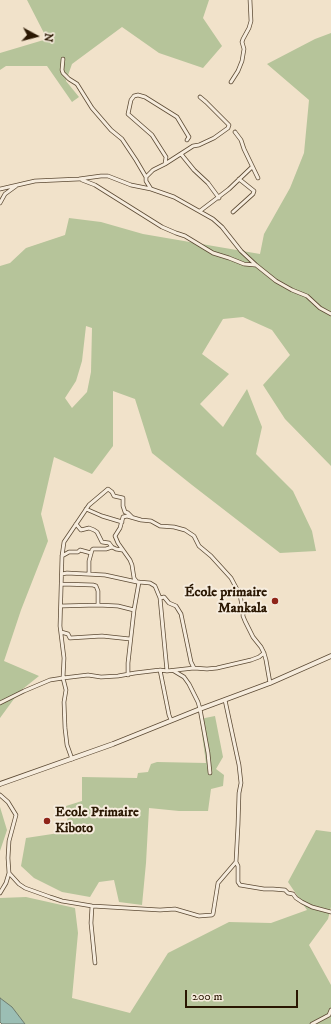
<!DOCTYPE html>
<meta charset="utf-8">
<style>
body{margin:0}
#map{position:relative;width:331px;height:1024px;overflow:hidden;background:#f1e2ca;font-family:"IM FELL DW Pica",serif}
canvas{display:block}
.north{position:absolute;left:16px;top:16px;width:40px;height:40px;-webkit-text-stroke:3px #f6ecdd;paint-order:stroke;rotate:97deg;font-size:11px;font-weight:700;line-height:16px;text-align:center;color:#2a1702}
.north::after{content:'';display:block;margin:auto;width:14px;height:18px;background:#2a1702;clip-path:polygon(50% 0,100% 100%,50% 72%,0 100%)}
.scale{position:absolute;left:185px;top:990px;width:113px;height:18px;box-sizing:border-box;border:2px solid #2a1702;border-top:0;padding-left:5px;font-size:12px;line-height:14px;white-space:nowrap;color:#2a1702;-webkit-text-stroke:3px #f6ecdd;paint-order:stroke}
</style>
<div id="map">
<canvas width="331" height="1024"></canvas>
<div class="north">N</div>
<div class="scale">200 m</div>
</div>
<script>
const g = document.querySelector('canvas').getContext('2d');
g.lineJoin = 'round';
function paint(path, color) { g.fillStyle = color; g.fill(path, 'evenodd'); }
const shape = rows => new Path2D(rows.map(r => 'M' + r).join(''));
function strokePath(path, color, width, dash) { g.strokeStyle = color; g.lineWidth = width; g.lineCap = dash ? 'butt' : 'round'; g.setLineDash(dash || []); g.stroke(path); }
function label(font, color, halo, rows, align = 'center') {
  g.font = font + ' "IM FELL DW Pica",serif'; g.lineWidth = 4; g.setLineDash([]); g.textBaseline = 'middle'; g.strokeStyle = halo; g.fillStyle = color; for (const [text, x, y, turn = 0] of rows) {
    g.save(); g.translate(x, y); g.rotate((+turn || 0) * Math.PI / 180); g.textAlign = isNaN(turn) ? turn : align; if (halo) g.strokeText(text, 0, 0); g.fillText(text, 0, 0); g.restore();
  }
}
const green = shape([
 [27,0,209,0,203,18,222,46,203,68,159,53,122,27,72,64,66,81,79,97,72,102,47,66,6,66,0,70,0,53,47,39],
 [331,33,331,466,285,419,263,385,290,355,272,330,243,317,223,319,202,354,229,374,200,404,223,427,247,389,262,427,256,454,293,491,312,531,316,551,280,553,192,485,152,453,135,399,113,391,113,446,92,474,54,457,41,514,48,541,21,610,4,661,39,676,19,692,0,718,0,266,10,263,26,248,65,235,69,218,101,222,143,234,260,254,264,234,290,188,304,153,309,100,267,64,315,39],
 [86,326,92,328,91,372,87,392,72,408,65,398,76,381,82,361],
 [215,716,223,757,216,769,224,775,223,786,211,789,208,811,179,811,149,808,146,863,142,905,119,902,114,880,99,882,90,897,62,892,34,878,21,866,26,838,59,833,66,827,68,815,66,806,82,801,82,777,137,778,138,773,148,772,151,764,157,762,206,763,200,719],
 [0,807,7,830,0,851],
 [316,830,331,832,331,907,328,919,309,945,331,985,331,1024,25,1024,12,1008,0,998,0,898,26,897,75,908,78,933,72,998,130,1013,168,953,229,922,271,923,307,910,288,882]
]);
const water = shape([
 [0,998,12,1007,25,1024,2,1024,0,1022,0,998]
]);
const minor = shape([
 [63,59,62,70,63,73,69,79,77,84,92,108,111,130,122,139,136,160,146,177,146,181,151,189],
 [231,82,238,71,242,61,244,49,242,42,243,39,249,28,251,21,250,0],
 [235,132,241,140,244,149,258,178],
 [181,154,194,170,208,183,219,198],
 [165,164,193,146,199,145,214,138,228,128,229,125,206,102,200,97],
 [146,177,153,170,165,164,166,157,152,135,128,114,131,100,134,96,138,95,145,97,177,117,189,137,187,140],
 [82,180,95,185,162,227,176,233,185,236,213,253,229,258,244,264,255,265],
 [0,189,35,181,79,179,101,176,108,176,131,185,151,189,174,197,213,219,222,227,241,251,256,265,276,281,292,290,307,296,320,308,331,314],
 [0,203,5,194,16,186],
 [200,211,229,189,252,167],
 [233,212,253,194,254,191,239,179],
 [86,509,102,516,122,522],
 [76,524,81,530,89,528,94,530,97,532,102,542,109,543,112,547,116,549,122,550],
 [62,556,69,552,78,552,80,550,91,553],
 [62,574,67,573,105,575,137,582],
 [89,574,89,561,92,550,93,549,106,549,112,547],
 [139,582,150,583,155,586,160,598,167,671],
 [62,584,93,585,96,586,98,591,98,605],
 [160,598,164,597,169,603,176,606,181,614,191,662,194,668],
 [61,606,98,605,118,606,134,610],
 [61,632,68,634,70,638,102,636,130,639],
 [160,670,169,715,171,720],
 [174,671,184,677,189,684,198,702,200,709,208,753,210,773],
 [128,675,128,663,134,610,139,582,137,582,134,578,132,565,130,560,118,543,115,536,120,528,123,517,127,516,141,520,151,521,160,526,174,527,185,530,194,536,199,546,211,556,231,578,240,595,243,611,243,616,245,621,253,637,261,647,264,653,266,660,270,683],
 [0,703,24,691,50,680,63,678,88,675,101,677,118,676,135,673,160,670,167,671,194,668,207,669,217,668,251,660,259,657,264,653],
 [72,759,67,745,65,728,64,702,66,690,63,678,64,658,60,626,62,556,64,542,89,505,108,489,112,492,114,496,123,498,123,506,125,512,128,513,132,517],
 [0,795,8,802,16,815,9,841,8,858,9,873,6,883,0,893],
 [236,862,238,866,238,882,240,885,264,889,273,889,285,890,288,893,293,894,296,898,302,902,312,907,331,912],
 [9,873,19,884,25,888,50,897,62,901,92,906,160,910,175,909,199,916,212,915,213,914,218,883,236,862,238,825,239,793,241,783,239,765,225,700],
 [92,906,91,923,95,963],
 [312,1024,329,1015,331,1010]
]);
const tertiary = shape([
 [0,784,113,744,200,709,270,683,331,656]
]);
const markers = [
 [275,601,4,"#8f2418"],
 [47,821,4,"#8f2418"]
];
const poiNames = [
 ["École primaire",267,593],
 ["Mankala",267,609],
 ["Ecole Primaire",55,813,"left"],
 ["Kiboto",55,829,"left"]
];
paint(green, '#b6c49a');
paint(water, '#9bbeb4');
strokePath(water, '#6e7b6d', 1);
strokePath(minor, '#5c4a34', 4.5);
strokePath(tertiary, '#5c4a34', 5.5);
strokePath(minor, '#f6ecdd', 3);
strokePath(tertiary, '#f6ecdd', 4);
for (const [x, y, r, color] of markers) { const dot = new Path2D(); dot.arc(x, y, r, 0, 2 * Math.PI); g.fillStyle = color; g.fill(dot); strokePath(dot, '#f6ecdd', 1.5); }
label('bold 14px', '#2a1702', '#f6ecdd', poiNames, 'right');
</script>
